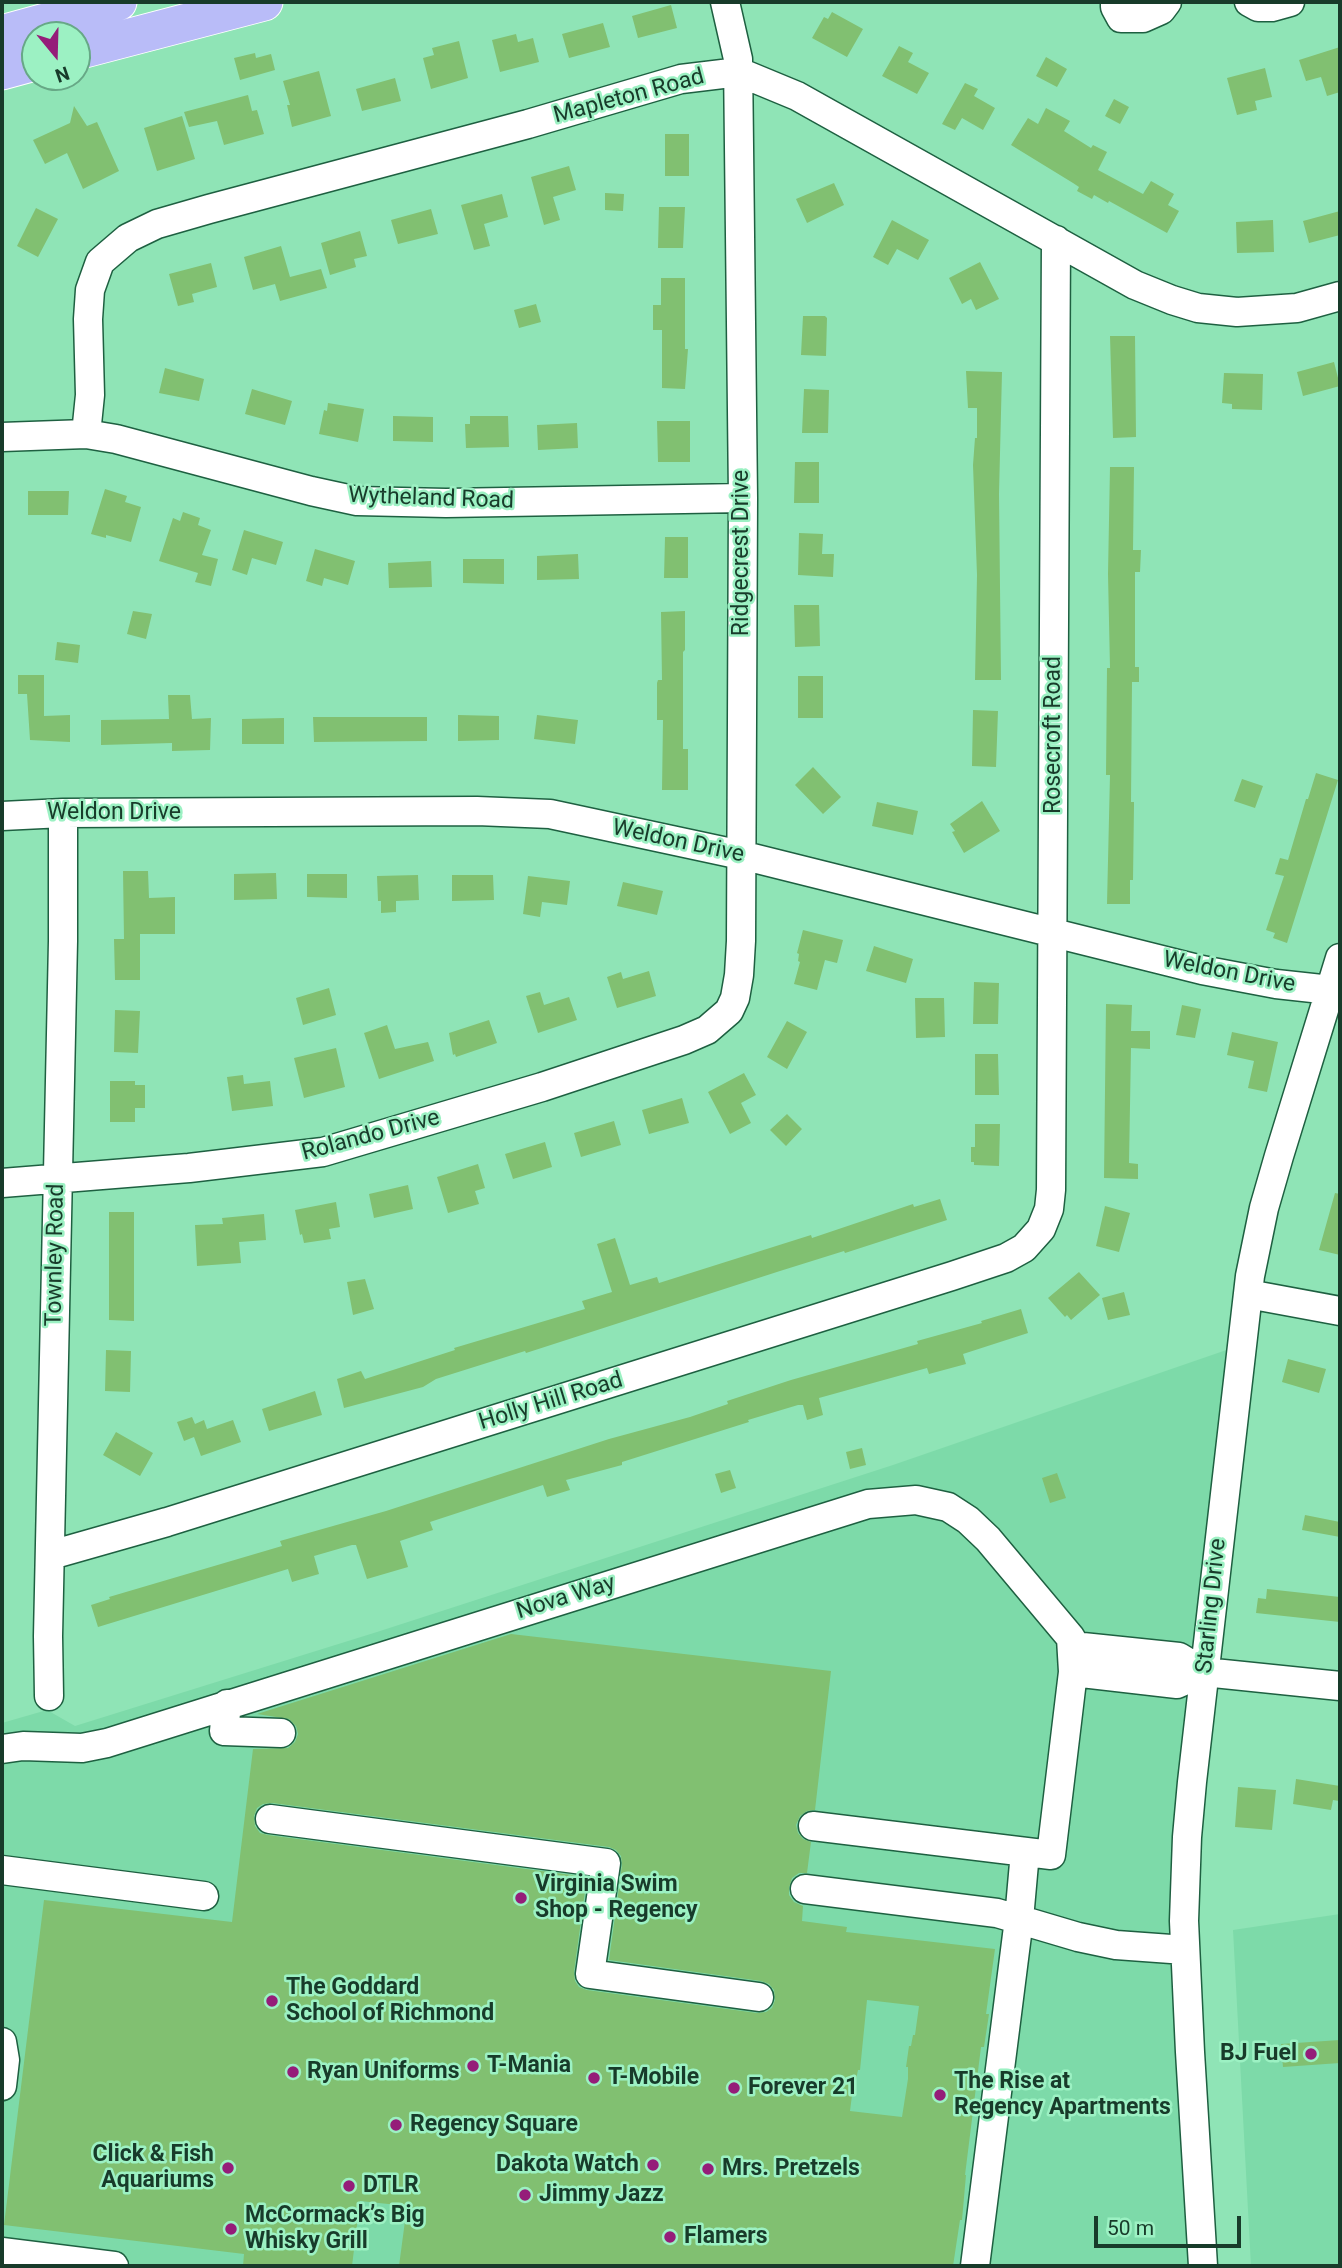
<!DOCTYPE html>
<meta charset="utf-8">
<style>
body{margin:0}
#map{position:relative;width:1342px;height:2268px;overflow:hidden;background:#8fe4b6;font-family:Roboto,sans-serif}
canvas{display:block}
.frame{position:absolute;inset:0;border:4px solid #183b2a;pointer-events:none}
.north{position:absolute;left:21px;top:21px;width:70px;height:70px;box-sizing:border-box;background:#9cf1c3;border:2px solid #67a886;border-radius:50%;rotate:161deg;font-size:19px;font-weight:700;line-height:28px;text-align:center;color:#183b2a}
.north::after{content:'';display:block;margin:auto;width:24px;height:32px;background:#951d79;clip-path:polygon(50% 0,100% 100%,50% 72%,0 100%)}
.scale{position:absolute;left:1094px;top:2216px;width:147px;height:32px;box-sizing:border-box;border:4px solid #183b2a;border-top:0;padding-left:9px;font-size:21px;line-height:24px;white-space:nowrap;color:#183b2a;-webkit-text-stroke:5px #9cf1c3;paint-order:stroke}
</style>
<div id="map">
<canvas width="1342" height="2268"></canvas>
<div class="frame"></div>
<div class="north">N</div>
<div class="scale">50 m</div>
</div>
<script>
const g = document.querySelector('canvas').getContext('2d');
g.lineJoin = 'round';
function paint(path, color) { g.fillStyle = color; g.fill(path, 'evenodd'); }
const shape = rows => new Path2D(rows.map(r => 'M' + r).join(''));
function strokePath(path, color, width, dash) { g.strokeStyle = color; g.lineWidth = width; g.lineCap = dash ? 'butt' : 'round'; g.setLineDash(dash || []); g.stroke(path); }
function label(font, color, halo, rows, align = 'center') {
  g.font = font + ' Roboto,sans-serif'; g.lineWidth = 5; g.setLineDash([]); g.textBaseline = 'middle'; g.strokeStyle = halo; g.fillStyle = color; for (const [text, x, y, turn = 0] of rows) {
    g.save(); g.translate(x, y); g.rotate((+turn || 0) * Math.PI / 180); g.textAlign = isNaN(turn) ? turn : align; if (halo) g.strokeText(text, 0, 0); g.fillText(text, 0, 0); g.restore();
  }
}
const built = shape([
 [1241,1345,1191,1787,1203,2266,2,2266,2,1723,47,1710,75,1726,377,1632,893,1465],
 [1340,1914,1340,2266,1251,2266,1233,1930]
]);
const building = shape([
 [671,5,677,28,638,38,632,16],
 [832,12,863,29,847,57,812,38,824,17,828,19],
 [603,23,610,47,569,58,562,34],
 [516,34,518,42,533,38,539,62,500,72,492,40],
 [459,41,468,78,431,89,423,58,434,55,432,48],
 [899,46,913,53,908,62,929,73,917,94,882,76],
 [1340,47,1340,92,1327,96,1321,77,1306,81,1299,60],
 [255,53,256,58,271,54,275,70,240,80,234,58],
 [1046,57,1067,69,1057,87,1036,76],
 [1265,68,1272,97,1255,101,1257,110,1237,115,1227,78],
 [319,71,331,116,292,127,287,105,290,105,283,81],
 [395,78,401,101,362,111,356,89],
 [965,83,978,89,974,96,995,108,983,130,962,118,955,130,942,124],
 [248,95,252,111,257,110,264,134,224,145,217,121,189,127,184,112],
 [1114,99,1129,107,1120,124,1105,116],
 [74,106,87,126,97,122,119,171,83,189,67,153,45,164,33,140,70,123],
 [1046,108,1070,121,1064,131,1091,148,1093,145,1107,152,1098,170,1143,194,1151,181,1174,194,1168,205,1179,211,1167,233,1109,201,1108,203,1094,195,1092,199,1077,191,1079,187,1073,183,1011,145,1028,118,1038,124],
 [182,116,195,159,157,171,144,128],
 [665,134,689,134,689,176,665,176],
 [569,166,576,190,553,197,560,220,544,225,531,177],
 [834,183,844,205,807,223,796,199],
 [605,193,624,194,623,211,605,210],
 [502,194,508,217,484,224,490,246,474,250,461,205],
 [659,207,685,207,683,248,658,248],
 [36,208,58,219,38,257,17,246],
 [431,209,438,234,398,244,391,220],
 [1340,211,1340,235,1309,243,1303,221],
 [892,220,929,240,918,260,897,249,888,265,873,257],
 [1273,220,1274,252,1237,253,1236,222],
 [360,231,367,256,354,259,356,267,330,275,321,243],
 [281,246,290,277,321,269,327,288,280,301,275,284,253,290,244,257],
 [980,262,999,299,976,310,971,299,962,304,949,278],
 [211,263,217,287,192,294,194,302,178,306,169,274],
 [661,278,685,278,685,349,688,349,685,389,662,388,662,330,653,330,653,305,661,305],
 [536,304,541,322,519,328,514,310],
 [803,316,825,316,827,318,826,356,801,355],
 [1110,336,1135,336,1136,437,1113,438],
 [1334,362,1340,386,1303,396,1297,372],
 [165,368,204,379,199,401,159,393],
 [966,371,1002,372,999,494,1001,680,975,680,977,575,973,465,975,438,977,438,977,408,968,408],
 [1224,373,1263,374,1262,410,1232,409,1232,404,1222,403],
 [252,389,292,401,285,425,245,414],
 [804,389,829,390,828,433,802,433],
 [328,403,364,409,358,442,319,434,324,410,327,411],
 [393,416,433,417,433,442,393,441],
 [470,416,508,416,509,447,466,448,465,424,470,424],
 [657,421,690,421,690,462,658,462],
 [577,423,578,448,538,450,537,425],
 [795,462,819,462,819,503,794,503],
 [1110,467,1134,467,1133,550,1141,550,1140,572,1135,572,1135,667,1139,667,1139,682,1132,682,1131,802,1134,802,1134,805,1133,880,1130,880,1130,904,1107,904,1110,775,1106,775,1107,668,1110,668,1108,574],
 [105,489,127,496,125,502,141,507,131,542,106,535,106,538,91,534],
 [28,491,69,491,68,515,28,515],
 [183,512,200,518,198,525,211,530,202,555,218,559,211,586,195,582,198,573,159,561,173,518,180,521],
 [244,530,283,542,276,565,252,558,247,575,232,570],
 [799,533,823,534,822,554,834,554,833,577,798,575],
 [665,537,688,537,688,578,664,578],
 [315,549,355,561,348,585,324,578,322,586,306,581],
 [578,554,579,579,537,580,537,556],
 [463,559,504,559,504,584,463,583],
 [431,561,432,587,389,588,388,563],
 [794,605,819,605,820,646,795,647],
 [133,611,152,614,146,639,127,634],
 [685,611,685,650,683,652,683,749,688,749,688,790,662,790,663,720,657,720,657,683,658,680,662,680,661,612],
 [57,642,80,645,78,663,55,660],
 [18,675,44,675,44,716,70,715,70,742,30,740,27,694,18,694],
 [798,676,823,676,823,718,798,718],
 [168,695,190,695,192,719,211,718,210,750,172,751,172,743,101,745,101,720,169,719],
 [973,710,998,711,996,767,972,766],
 [458,715,499,716,499,740,458,741],
 [537,715,578,720,575,744,534,739],
 [313,717,427,717,427,741,314,742],
 [284,718,284,744,242,744,242,719],
 [813,767,841,797,823,814,795,785],
 [1316,773,1338,780,1287,943,1273,938,1275,933,1266,930,1284,876,1275,874,1280,858,1288,860,1306,799,1308,799],
 [1242,779,1263,786,1255,808,1234,801],
 [982,801,1000,831,964,853,952,832,955,831,950,824],
 [877,802,918,811,913,835,872,826],
 [123,871,148,871,149,898,175,897,175,934,140,934,140,980,115,980,114,939,124,939],
 [276,873,277,899,234,900,234,874],
 [307,874,347,874,347,898,307,897],
 [418,875,419,900,396,901,396,912,381,913,381,901,378,901,377,876],
 [452,875,493,875,494,900,452,901],
 [528,876,570,881,567,905,542,902,540,917,523,914],
 [623,882,663,891,657,915,617,906],
 [803,930,843,940,837,963,825,960,817,990,794,984,800,962,798,961,799,954,797,953],
 [874,946,913,959,906,983,866,971],
 [649,971,656,996,617,1008,607,977,621,972,623,979],
 [974,982,999,983,998,1024,973,1024],
 [329,988,336,1015,303,1025,296,998],
 [540,992,544,1005,569,997,577,1020,538,1033,526,996],
 [915,998,944,998,945,1037,916,1038],
 [1106,1004,1132,1005,1131,1031,1150,1031,1150,1049,1131,1048,1129,1163,1138,1164,1138,1179,1104,1178],
 [1182,1005,1201,1009,1195,1038,1176,1035],
 [115,1010,140,1011,138,1053,114,1052],
 [489,1020,497,1043,456,1057,455,1054,453,1055,449,1033],
 [787,1021,807,1032,787,1069,767,1057],
 [387,1025,395,1049,428,1042,434,1061,379,1079,364,1033],
 [1232,1032,1278,1042,1267,1092,1248,1088,1254,1061,1227,1055],
 [336,1048,345,1087,304,1098,294,1058],
 [975,1054,998,1054,999,1095,975,1095],
 [744,1073,756,1095,741,1103,751,1123,730,1134,708,1092],
 [243,1075,244,1084,270,1081,273,1106,232,1111,227,1077],
 [110,1081,135,1081,135,1085,145,1085,145,1108,135,1108,135,1122,110,1122],
 [682,1098,689,1123,649,1134,642,1110],
 [787,1114,802,1129,786,1146,770,1130],
 [614,1121,621,1145,581,1157,574,1133],
 [975,1124,1000,1124,999,1166,974,1165,974,1162,971,1162,971,1147,975,1147],
 [545,1142,552,1167,513,1179,505,1154],
 [478,1164,485,1188,475,1191,479,1204,448,1213,437,1177],
 [408,1185,413,1209,374,1218,369,1194],
 [1335,1193,1340,1194,1340,1255,1319,1250],
 [940,1199,947,1220,845,1253,844,1251,780,1271,526,1353,525,1351,436,1379,423,1387,344,1408,337,1379,361,1371,365,1379,455,1350,454,1348,585,1309,582,1301,612,1292,597,1244,615,1238,630,1285,657,1277,659,1283,811,1235,812,1238,913,1204,914,1207],
 [336,1202,340,1227,329,1229,331,1239,304,1243,302,1234,300,1235,295,1210],
 [1105,1206,1130,1213,1119,1252,1096,1246],
 [109,1212,134,1212,134,1321,109,1320],
 [264,1214,266,1240,239,1242,241,1263,197,1266,195,1225,223,1224,222,1218],
 [1079,1272,1100,1295,1071,1320,1067,1315,1065,1317,1048,1298],
 [365,1279,374,1309,353,1315,347,1282],
 [1124,1292,1130,1315,1108,1320,1102,1298],
 [1021,1309,1028,1333,963,1354,966,1364,929,1374,927,1368,819,1398,823,1415,807,1420,803,1405,798,1405,748,1420,749,1422,622,1462,622,1465,566,1480,570,1490,547,1497,543,1485,430,1522,433,1530,400,1541,408,1567,367,1579,356,1545,352,1545,314,1556,319,1574,292,1582,288,1569,98,1627,91,1605,110,1599,109,1597,282,1546,280,1541,386,1511,609,1439,690,1417,728,1404,727,1401,791,1380,918,1344,917,1341,982,1323,981,1321],
 [106,1350,131,1351,130,1392,105,1391],
 [1288,1359,1326,1369,1319,1393,1282,1382],
 [315,1391,322,1415,269,1431,262,1409],
 [192,1417,195,1424,204,1420,207,1429,233,1420,241,1442,201,1456,194,1437,184,1441,177,1422],
 [116,1432,153,1453,140,1476,103,1455],
 [862,1448,866,1465,850,1469,846,1452],
 [730,1470,736,1488,721,1493,715,1474],
 [1057,1473,1066,1498,1050,1503,1042,1478],
 [1305,1515,1340,1522,1340,1537,1302,1530],
 [1267,1589,1340,1597,1340,1622,1256,1613,1258,1598,1266,1599],
 [511,1634,831,1671,815,1810,807,1811,800,1816,796,1825,798,1833,803,1839,811,1842,807,1873,799,1873,792,1878,789,1888,789,1895,794,1902,803,1906,802,1921,847,1927,846,1932,995,1949,986,2014,989,2014,984,2047,981,2047,965,2175,966,2175,962,2220,960,2220,953,2266,399,2266,407,2206,360,2201,352,2266,243,2266,244,2254,4,2225,44,1900,232,1922,253,1749,288,1748,295,1742,298,1734,296,1726,289,1719,257,1714],
 [272,1803,609,1847,616,1850,621,1856,622,1865,609,1960,761,1981,769,1984,774,1990,775,2000,772,2008,766,2012,757,2013,587,1990,579,1987,575,1981,574,1972,587,1877,268,1835,260,1833,255,1826,254,1816,257,1808,263,1804],
 [867,2000,919,2006,915,2035,913,2035,911,2046,909,2046,906,2067,908,2067,908,2079,902,2117,850,2111,854,2079,856,2080,858,2070,860,2070],
 [1296,1779,1340,1786,1339,1801,1333,1800,1331,1810,1293,1804],
 [1238,1787,1276,1790,1272,1830,1235,1827],
 [1340,2040,1340,2063,1283,2067,1281,2044]
]);
const minor = shape([
 [1115,2,1115,7,1121,18,1143,18,1161,10,1167,2],
 [1249,2,1258,7,1272,7,1290,2],
 [86,434,90,395,88,319,90,290,100,262,128,238,157,224,209,209,528,124,681,79,739,72,797,96,1135,285,1172,300,1198,308,1237,312,1297,308,1340,296],
 [2,437,86,434,116,439,311,491,357,501,446,503,743,498],
 [2,816,63,813,477,811,550,814,741,855,1202,970,1276,984,1340,991],
 [2,1183,189,1168,323,1152,542,1087,684,1040,707,1030,729,1011,735,998,739,975,741,941,743,498,738,59,725,2],
 [1248,1294,1340,1311],
 [51,1555,167,1522,952,1276,1006,1258,1024,1248,1041,1229,1049,1209,1051,1190,1056,240],
 [1073,1646,1179,1657,1204,1672,1340,1686],
 [1073,1672,1177,1684,1204,1672],
 [49,1696,48,1636,63,941,63,813],
 [227,1704,224,1731,281,1733],
 [2,1749,23,1746,82,1748,107,1743,868,1504,916,1500,948,1507,968,1520,988,1539,1071,1638,1073,1672,1051,1855,813,1826],
 [270,1819,606,1863,590,1974,759,1997],
 [2,1870,204,1896],
 [805,1889,997,1913,1078,1937,1116,1945,1185,1950],
 [2,2042,5,2060,2,2086],
 [2,2252,114,2266],
 [975,2266,1019,1919,1025,1852],
 [1203,2266,1190,2052,1184,1921,1187,1837,1192,1782,1250,1276,1264,1208,1279,1156,1340,958]
]);
const major = shape([
 [2,34,118,2],
 [77,51,264,2],
 [2,71,35,62]
]);
const markers = [
 [521,1898,7,"#951d79"],
 [272,2001,7,"#951d79"],
 [1311,2054,7,"#951d79"],
 [473,2066,7,"#951d79"],
 [293,2072,7,"#951d79"],
 [594,2078,7,"#951d79"],
 [734,2088,7,"#951d79"],
 [940,2095,7,"#951d79"],
 [396,2125,7,"#951d79"],
 [653,2165,7,"#951d79"],
 [228,2168,7,"#951d79"],
 [708,2169,7,"#951d79"],
 [349,2186,7,"#951d79"],
 [525,2195,7,"#951d79"],
 [231,2229,7,"#951d79"],
 [670,2237,7,"#951d79"]
];
const streetNames = [
 ["Mapleton Road",629,97,-15],
 ["Wytheland Road",431,499,2],
 ["Ridgecrest Drive",742,553,-90],
 ["Rosecroft Road",1054,735,-90],
 ["Weldon Drive",114,813],
 ["Weldon Drive",678,842,12],
 ["Weldon Drive",1229,973,11],
 ["Rolando Drive",371,1136,-15],
 ["Townley Road",56,1255,-89],
 ["Holly Hill Road",551,1402,-17],
 ["Nova Way",566,1598,-17],
 ["Starling Drive",1212,1606,-84]
];
const poiNames = [
 ["Virginia Swim",535,1885],
 ["Shop - Regency",535,1911],
 ["The Goddard",286,1988],
 ["School of Richmond",286,2014],
 ["BJ Fuel",1297,2054,"right"],
 ["T-Mania",487,2066],
 ["Ryan Uniforms",307,2072],
 ["T-Mobile",608,2078],
 ["The Rise at",954,2082],
 ["Regency Apartments",954,2108],
 ["Forever 21",748,2088],
 ["Regency Square",410,2125],
 ["Click & Fish",214,2155,"right"],
 ["Aquariums",214,2181,"right"],
 ["Dakota Watch",639,2165,"right"],
 ["Mrs. Pretzels",722,2169],
 ["DTLR",363,2186],
 ["Jimmy Jazz",539,2195],
 ["McCormack’s Big",245,2216],
 ["Whisky Grill",245,2242],
 ["Flamers",684,2237]
];
paint(built, '#7ddaa9');
paint(building, '#81c071');
strokePath(minor, '#1e6041', 31);
strokePath(major, '#fff', 39);
strokePath(minor, '#fff', 28);
strokePath(major, '#b9bcf8', 37);
for (const [x, y, r, color] of markers) { const dot = new Path2D(); dot.arc(x, y, r, 0, 2 * Math.PI); g.fillStyle = color; g.fill(dot); strokePath(dot, '#9cf1c3', 2.5); }
label('23px', '#183b2a', '#9cf1c3', streetNames);
label('bold 23px', '#183b2a', '#9cf1c3', poiNames, 'left');
</script>
